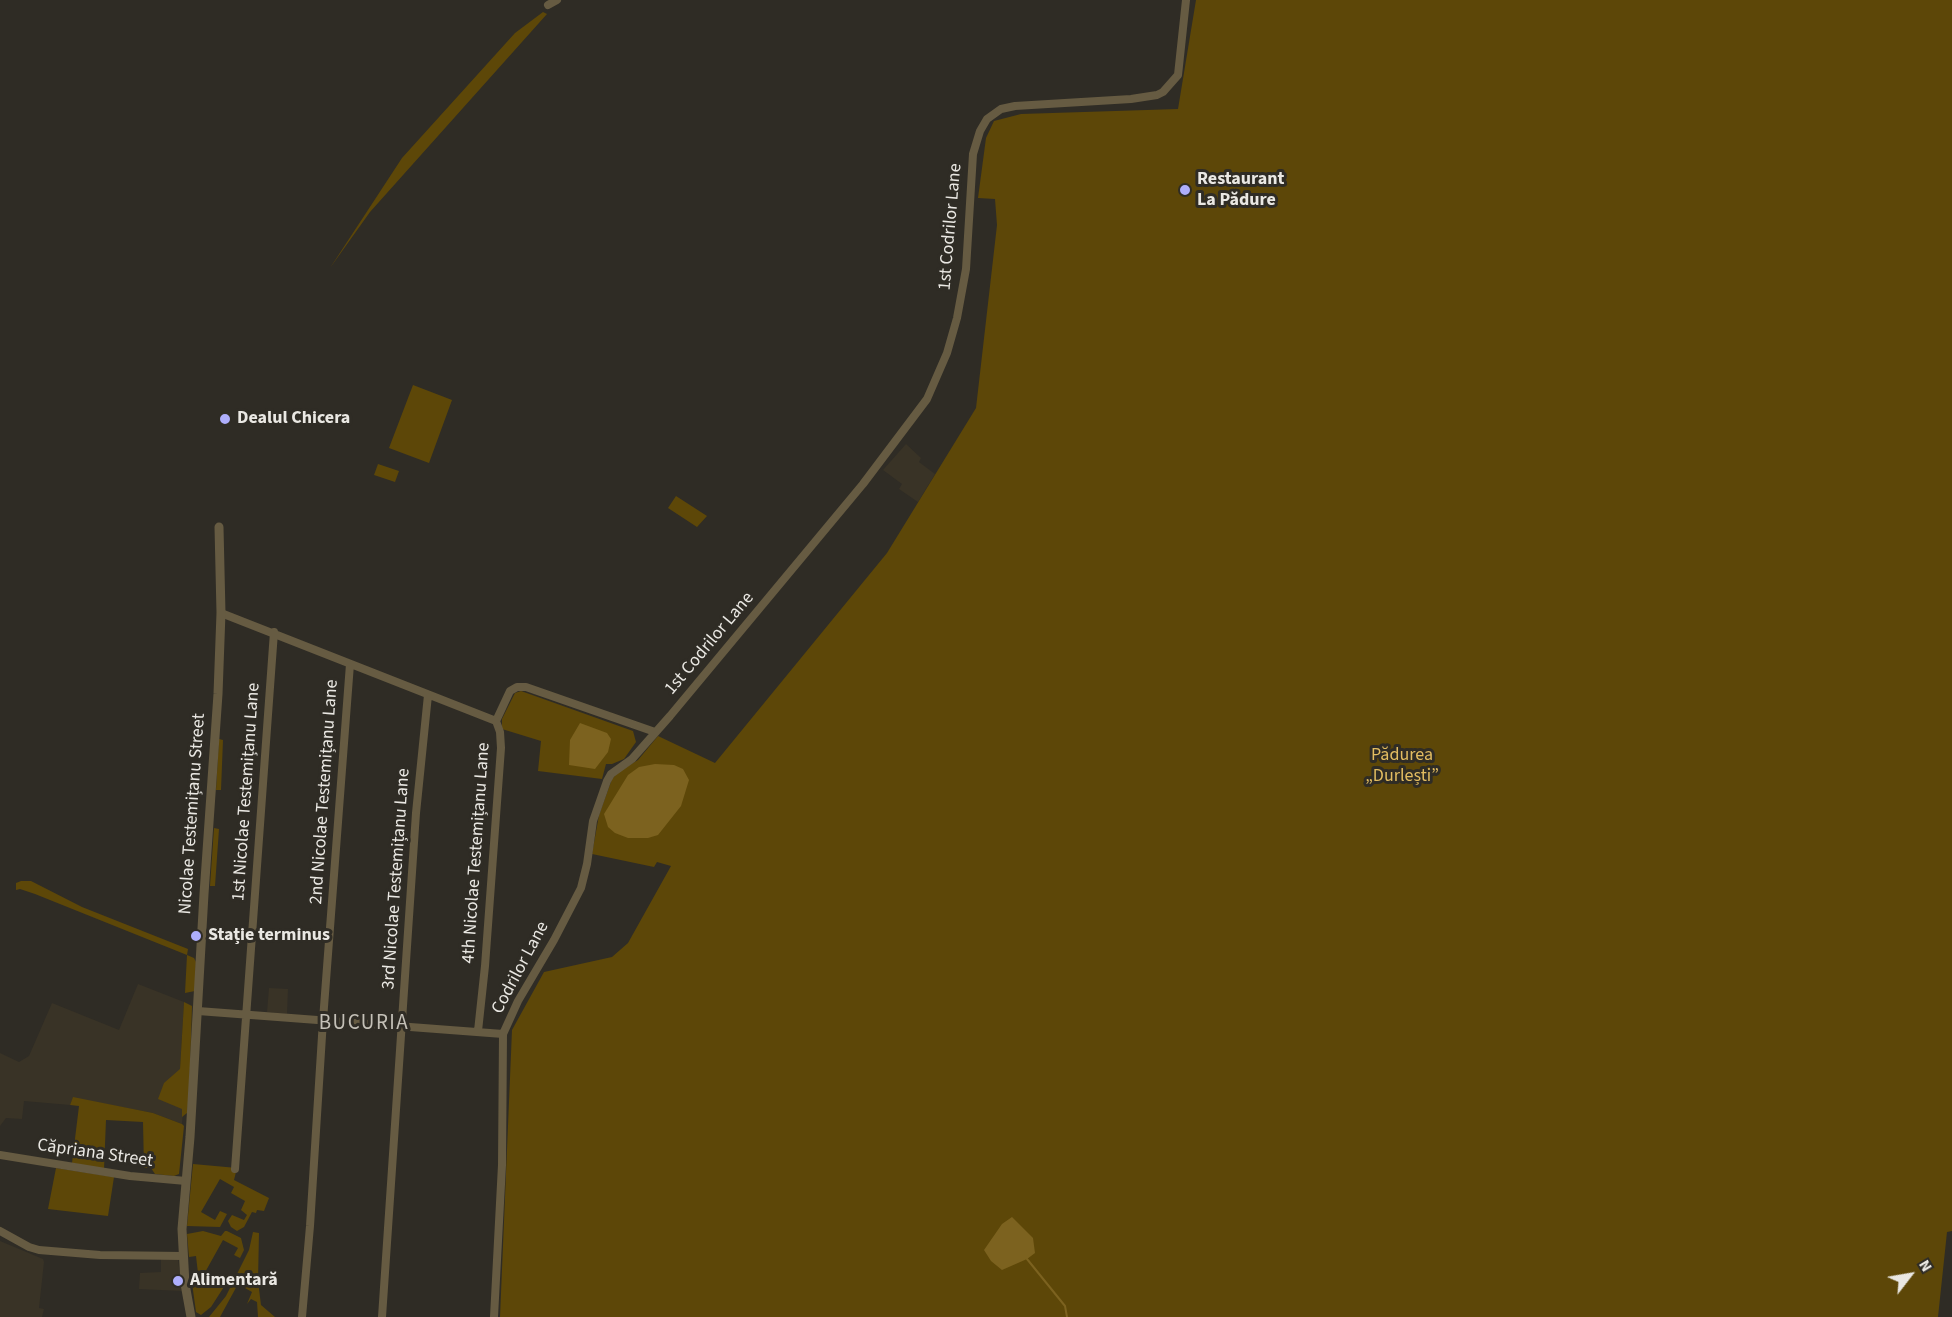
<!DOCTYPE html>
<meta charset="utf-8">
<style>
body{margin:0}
#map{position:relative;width:1952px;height:1317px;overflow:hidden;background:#2f2c25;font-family:"Source Sans 3",sans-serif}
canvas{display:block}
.north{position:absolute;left:1880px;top:1245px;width:60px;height:60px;-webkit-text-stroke:4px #2f2c25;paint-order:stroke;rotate:59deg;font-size:16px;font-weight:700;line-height:24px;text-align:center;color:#eae8e3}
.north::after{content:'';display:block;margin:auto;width:21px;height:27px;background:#eae8e3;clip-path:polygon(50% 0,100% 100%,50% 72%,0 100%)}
</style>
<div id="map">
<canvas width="1952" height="1317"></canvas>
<div class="north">N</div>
</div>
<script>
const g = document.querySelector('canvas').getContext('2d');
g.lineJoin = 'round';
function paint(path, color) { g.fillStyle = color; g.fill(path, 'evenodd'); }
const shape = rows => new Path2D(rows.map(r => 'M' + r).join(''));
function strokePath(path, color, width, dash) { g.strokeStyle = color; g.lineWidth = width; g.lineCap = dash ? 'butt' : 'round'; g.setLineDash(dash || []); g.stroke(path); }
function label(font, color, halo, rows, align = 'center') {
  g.font = font + ' "Source Sans 3",sans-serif'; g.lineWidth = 6; g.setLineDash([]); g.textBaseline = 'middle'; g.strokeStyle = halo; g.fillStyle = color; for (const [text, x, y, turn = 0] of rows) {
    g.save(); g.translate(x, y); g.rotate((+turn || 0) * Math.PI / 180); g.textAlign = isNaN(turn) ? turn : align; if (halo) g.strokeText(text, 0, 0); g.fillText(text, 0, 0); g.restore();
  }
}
const built = shape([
 [906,444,921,458,919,462,935,474,918,502,899,489,902,484,883,470],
 [138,984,184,1002,180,1069,186,1071,182,1124,153,1113,73,1098,70,1105,24,1101,22,1119,6,1118,0,1126,0,1053,19,1062,29,1056,52,1003,119,1030],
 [269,988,288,989,287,1014,267,1012],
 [0,1241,43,1259,44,1262,39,1308,44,1309,42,1317,0,1317],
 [161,1258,178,1259,182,1291,139,1289,140,1273,161,1272]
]);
const green = shape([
 [1196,0,1952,0,1952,1231,1947,1232,1938,1317,500,1317,512,1030,544,972,612,957,628,943,671,866,657,862,654,867,592,854,599,815,612,779,618,772,638,760,658,736,715,763,887,553,976,408,997,225,995,199,978,198,986,138,994,121,1021,114,1178,109],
 [543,12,547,14,370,212,330,268,402,158,515,33],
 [413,385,452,400,429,463,389,448],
 [378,464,399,471,395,482,374,475],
 [676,496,707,516,697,527,668,508],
 [521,691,633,731,636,742,624,759,612,764,606,764,602,779,538,771,541,741,502,729,502,719,515,693],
 [219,739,223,740,221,790,216,790],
 [214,828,219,829,215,886,210,886],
 [21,881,31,881,82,907,188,949,187,955,194,958,196,962,195,991,185,993,187,955,35,894,20,889,16,890,16,883],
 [184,1002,192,1006,189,1099,187,1113,182,1117,182,1109,158,1099,164,1083,180,1069],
 [73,1097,153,1113,182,1124,184,1126,179,1174,174,1176,155,1174,151,1168,144,1168,143,1122,106,1120,104,1169,72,1163,79,1106,70,1105],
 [193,1164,237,1168,234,1180,269,1198,264,1211,257,1210,256,1213,252,1212,244,1227,237,1231,231,1227,228,1221,232,1215,244,1220,247,1215,241,1210,245,1201,231,1193,234,1187,220,1179,201,1212,215,1220,220,1211,227,1214,220,1227,187,1226],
 [56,1168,114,1177,108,1216,48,1209],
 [203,1231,221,1236,225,1231,227,1231,241,1238,244,1250,240,1258,234,1255,238,1248,223,1240,203,1276,218,1284,223,1276,229,1279,211,1307,201,1315,196,1312,192,1283,199,1282,196,1256,189,1257,187,1234],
 [253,1232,259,1233,258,1281,261,1305,275,1317,258,1317,257,1302,251,1299,247,1304,252,1292,238,1284,220,1317,209,1317,226,1296,249,1250]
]);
const water = shape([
 [580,723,607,733,611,739,608,752,595,769,569,765,570,740],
 [655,764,674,765,683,769,689,780,681,806,658,835,648,838,628,838,615,833,608,827,604,814,628,775,639,767],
 [1012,1217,1033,1238,1035,1253,1027,1259,1002,1270,991,1261,984,1250,1002,1224]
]);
const stream = shape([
 [1027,1259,1065,1306,1067,1317]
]);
const minor = shape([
 [548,5,557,0],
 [221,613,496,721],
 [198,1011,503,1034],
 [478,1031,485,966,501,748,500,732,496,721,510,691,517,687,526,687,655,732],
 [0,1155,130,1176,186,1181],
 [235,1169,274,632],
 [0,1231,29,1247,39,1250,100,1255,183,1256],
 [302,1317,310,1226,323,1020,350,664],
 [382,1317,416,813,428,695],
 [494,1317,502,1165,503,1034,518,1001,554,940,581,888,587,864,593,821,607,781,611,774,632,759,670,716,863,484,927,399,947,353,957,318,966,269,973,154,980,131,987,119,1001,109,1015,106,1131,99,1157,95,1163,92,1178,75,1186,0]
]);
const tertiary = shape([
 [191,1317,185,1284,182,1229,190,1137,204,894,218,694,221,613,219,527]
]);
const markers = [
 [1185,190,6,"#aeaefb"],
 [225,419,6,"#aeaefb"],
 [196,936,6,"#aeaefb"],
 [178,1281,6,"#aeaefb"]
];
const poiNames = [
 ["Restaurant",1197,180],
 ["La Pădure",1197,201],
 ["Dealul Chicera",237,419],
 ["Stație terminus",208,936],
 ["Alimentară",190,1281]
];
const streetNames = [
 ["1st Codrilor Lane",951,227,-85],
 ["1st Codrilor Lane",710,644,-50],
 ["1st Nicolae Testemițanu Lane",247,792,-86],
 ["2nd Nicolae Testemițanu Lane",325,792,-86],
 ["Nicolae Testemițanu Street",193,814,-86],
 ["4th Nicolae Testemițanu Lane",477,853,-86],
 ["3rd Nicolae Testemițanu Lane",397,879,-86],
 ["Codrilor Lane",521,968,-62],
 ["Căpriana Street",95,1154,8]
];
const parkNames = [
 ["Pădurea",1402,756],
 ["„Durlești”",1402,777]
];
const quarterNames = [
 ["BUCURIA",364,1024]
];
paint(built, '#393326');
paint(green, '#5d4708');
paint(water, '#7c621f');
strokePath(stream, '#7c621f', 2);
strokePath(minor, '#665b42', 8);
strokePath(tertiary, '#665b42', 9);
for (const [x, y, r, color] of markers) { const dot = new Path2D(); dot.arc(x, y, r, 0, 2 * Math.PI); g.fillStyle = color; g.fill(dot); strokePath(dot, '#2f2c25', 2); }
label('bold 18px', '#eae8e3', '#2f2c25', poiNames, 'left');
label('18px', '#eae8e3', '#2f2c25', streetNames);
label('18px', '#e3bd61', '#2f2c25', parkNames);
g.letterSpacing = '1.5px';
label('21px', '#c4c0b7', '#2f2c25', quarterNames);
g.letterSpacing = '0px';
</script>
